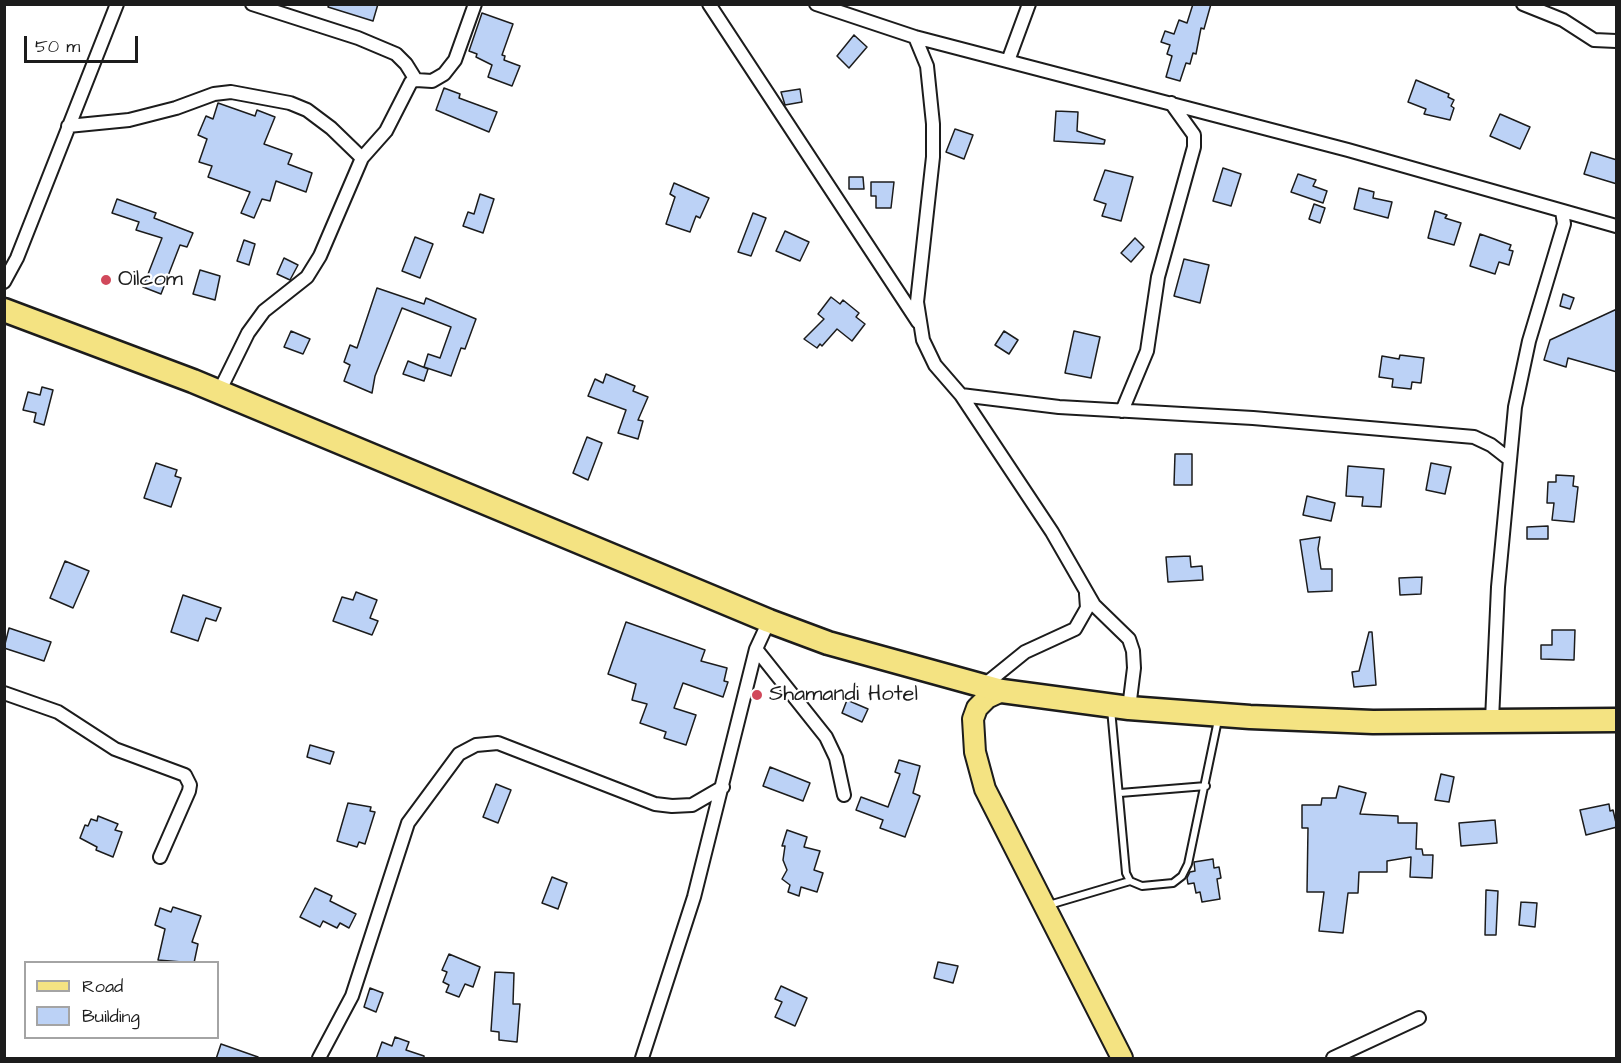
<!DOCTYPE html>
<style>
body{margin:0}
#map{position:relative;width:1621px;height:1063px;overflow:hidden;background:#fff;font-family:"Architects Daughter",sans-serif}
canvas{display:block}
.frame{position:absolute;inset:0;border:6px solid #1c1c1c;pointer-events:none}
.legend{position:absolute;left:24px;top:961px;width:195px;height:78px;box-sizing:border-box;background:#fff;border:2px solid #a4a4a4;margin:0;padding:8px 10px;list-style:none;font-size:18px;color:#1c1c1c}
.legend li{display:flex;align-items:center;gap:12px;height:30px}
.legend b{width:30px;border:2px solid #a4a4a4}
.scale{position:absolute;left:24px;top:36px;width:114px;height:27px;box-sizing:border-box;border:3px solid #1c1c1c;border-top:0;padding-left:8px;font-size:18px;line-height:21px;white-space:nowrap;color:#1c1c1c;-webkit-text-stroke:4px #fff;paint-order:stroke}
</style>
<div id="map">
<canvas width="1621" height="1063"></canvas>
<div class="frame"></div>
<ul class="legend">
<li><b style="height:8px;background:#f4e382"></b>Road</li>
<li><b style="height:16px;background:#bcd2f6"></b>Building</li>
</ul>
<div class="scale">50 m</div>
</div>
<script>
const g = document.querySelector('canvas').getContext('2d');
g.lineJoin = 'round';
function paint(path, color) { g.fillStyle = color; g.fill(path, 'evenodd'); }
const shape = rows => new Path2D(rows.map(r => 'M' + r).join(''));
function strokePath(path, color, width, dash) { g.strokeStyle = color; g.lineWidth = width; g.lineCap = dash ? 'butt' : 'round'; g.setLineDash(dash || []); g.stroke(path); }
function label(font, color, halo, rows, align = 'center') {
  g.font = font + ' "Architects Daughter",sans-serif'; g.lineWidth = 4.5; g.setLineDash([]); g.textBaseline = 'middle'; g.strokeStyle = halo; g.fillStyle = color; for (const [text, x, y, turn = 0] of rows) {
    g.save(); g.translate(x, y); g.rotate((+turn || 0) * Math.PI / 180); g.textAlign = isNaN(turn) ? turn : align; if (halo) g.strokeText(text, 0, 0); g.fillText(text, 0, 0); g.restore();
  }
}
const building = shape([
 [329,4,378,4,373,21,328,7,329,4],
 [1193,4,1211,4,1204,29,1201,28,1196,54,1193,53,1190,64,1186,63,1180,81,1166,77,1172,56,1167,54,1170,45,1161,42,1165,31,1174,34,1179,20,1187,23,1193,4],
 [482,13,513,24,502,55,505,56,504,60,520,66,512,86,488,77,492,65,476,57,477,54,469,51,482,13],
 [854,35,867,47,849,68,837,56,854,35],
 [1416,80,1449,94,1448,97,1454,100,1451,106,1454,108,1450,120,1424,114,1426,109,1408,102,1416,80],
 [444,88,460,94,459,98,497,112,489,132,436,110,444,88],
 [800,89,802,102,785,105,781,92,800,89],
 [218,103,255,116,257,110,275,117,264,144,292,154,288,164,312,173,306,192,276,181,270,201,262,199,254,218,241,213,250,192,208,177,212,166,199,162,207,139,198,135,206,116,213,119,218,103],
 [1056,111,1078,112,1077,131,1105,140,1104,144,1054,141,1056,111],
 [1500,114,1530,127,1520,149,1490,136,1500,114],
 [955,129,973,135,964,159,946,152,955,129],
 [1591,152,1617,160,1617,184,1584,174,1591,152],
 [1223,168,1241,174,1231,206,1213,201,1223,168],
 [1105,170,1133,177,1121,221,1102,216,1106,204,1094,200,1105,170],
 [1298,174,1316,180,1313,186,1327,191,1323,203,1291,192,1298,174],
 [849,177,863,177,864,189,849,189,849,177],
 [871,182,894,182,891,208,876,208,876,196,871,196,871,182],
 [674,183,709,198,700,218,696,216,690,232,666,224,675,197,670,194,674,183],
 [1359,188,1374,192,1373,198,1392,202,1388,218,1354,209,1359,188],
 [480,194,494,199,483,233,463,226,468,212,474,214,480,194],
 [117,199,156,213,154,218,193,233,187,247,180,245,161,294,143,287,162,238,136,230,139,222,112,213,117,199],
 [1314,204,1325,208,1320,223,1309,219,1314,204],
 [1435,211,1447,215,1445,218,1461,223,1454,245,1428,238,1435,211],
 [753,213,766,218,751,256,738,252,753,213],
 [785,231,809,242,800,261,776,251,785,231],
 [1480,234,1511,245,1509,250,1513,251,1509,265,1499,262,1495,274,1470,266,1480,234],
 [415,237,433,244,420,278,402,271,415,237],
 [1135,238,1144,247,1131,262,1121,253,1135,238],
 [244,240,255,244,249,265,237,261,244,240],
 [284,258,298,265,290,280,277,274,284,258],
 [1184,259,1209,265,1200,303,1174,296,1184,259],
 [200,270,220,276,215,300,193,294,200,270],
 [377,288,424,304,426,298,476,319,465,349,461,348,451,376,424,367,428,354,440,358,451,327,402,308,375,376,372,393,344,381,350,365,344,362,350,345,357,348,377,288],
 [1563,294,1574,298,1570,309,1560,306,1563,294],
 [831,297,840,304,843,300,859,313,856,317,865,324,852,341,837,329,822,346,820,344,817,348,804,339,824,319,818,314,831,297],
 [1617,309,1617,372,1568,358,1566,367,1544,360,1550,340,1617,309],
 [291,331,310,339,303,354,284,347,291,331],
 [1004,331,1018,340,1009,354,995,345,1004,331],
 [1074,331,1100,337,1091,378,1065,373,1074,331],
 [1400,355,1424,358,1421,383,1412,382,1411,389,1392,387,1393,379,1379,377,1382,356,1399,359,1400,355],
 [408,361,428,369,424,381,403,374,408,361],
 [606,374,635,386,633,391,648,397,638,420,643,421,638,439,618,433,626,410,588,396,595,379,603,383,606,374],
 [42,387,53,390,44,425,34,422,36,413,23,410,28,392,40,395,42,387],
 [587,437,602,443,588,480,573,473,587,437],
 [1175,454,1192,454,1192,485,1174,485,1175,454],
 [156,463,177,470,175,476,181,478,171,507,144,498,156,463],
 [1431,463,1451,467,1445,494,1426,490,1431,463],
 [1348,466,1384,469,1381,507,1362,506,1363,497,1346,496,1348,466],
 [1556,475,1574,476,1573,486,1578,487,1574,522,1552,520,1554,503,1547,503,1548,482,1556,482,1556,475],
 [1307,496,1335,503,1331,521,1303,515,1307,496],
 [1548,526,1548,539,1527,539,1527,527,1548,526],
 [1320,537,1318,549,1321,569,1332,569,1332,591,1308,592,1300,540,1320,537],
 [1190,556,1191,567,1202,566,1203,580,1168,582,1166,557,1190,556],
 [65,561,89,571,73,608,50,598,65,561],
 [1422,577,1421,594,1400,595,1399,578,1422,577],
 [356,592,377,600,370,618,378,621,372,635,333,621,342,597,353,600,356,592],
 [183,595,221,608,216,621,206,618,198,641,171,632,183,595],
 [626,622,705,650,701,661,727,668,724,681,728,682,723,697,683,683,674,708,696,715,686,745,664,738,666,732,640,723,647,704,632,700,636,684,608,674,626,622],
 [9,628,51,642,44,661,4,648,9,628],
 [1552,630,1575,630,1574,660,1541,659,1541,645,1552,645,1552,630],
 [1369,632,1372,632,1376,685,1354,687,1352,672,1359,671,1369,632],
 [847,700,868,709,862,722,842,713,847,700],
 [310,745,334,752,330,764,307,757,310,745],
 [899,760,920,766,913,793,920,796,905,837,880,828,883,820,856,810,861,797,888,807,900,774,895,772,899,760],
 [770,767,810,783,803,801,763,786,770,767],
 [1441,774,1454,777,1449,802,1435,800,1441,774],
 [496,784,511,790,498,823,483,817,496,784],
 [1339,786,1366,793,1360,814,1398,816,1398,823,1417,823,1416,849,1422,849,1423,855,1433,855,1432,878,1410,877,1411,857,1387,861,1387,872,1359,872,1358,893,1348,893,1343,933,1319,931,1324,892,1307,892,1308,828,1302,828,1302,805,1321,805,1322,798,1336,798,1339,786],
 [348,803,371,807,370,811,375,812,365,844,359,842,357,847,337,841,348,803],
 [1609,804,1610,811,1613,810,1617,827,1586,835,1580,810,1609,804],
 [98,816,118,824,115,830,122,832,113,857,96,850,97,847,80,838,85,825,88,826,91,819,97,821,98,816],
 [1495,820,1497,843,1461,846,1459,823,1495,820],
 [787,830,807,837,804,847,820,851,814,870,823,873,817,892,801,887,799,896,788,892,790,885,782,879,787,870,783,860,785,846,782,846,787,830],
 [1213,859,1214,868,1219,867,1221,878,1217,879,1220,899,1202,902,1200,892,1196,893,1194,883,1188,884,1187,878,1190,872,1195,871,1194,862,1213,859],
 [552,877,567,883,558,909,542,903,552,877],
 [315,888,332,896,330,901,356,914,349,928,340,923,337,928,323,921,320,927,300,917,315,888],
 [1486,890,1498,891,1496,935,1485,935,1486,890],
 [1521,902,1537,903,1535,927,1519,925,1521,902],
 [173,907,201,916,192,942,198,944,194,963,158,960,165,929,155,925,160,908,171,912,173,907],
 [449,954,480,967,473,987,465,984,459,997,446,992,449,985,443,982,447,972,442,970,449,954],
 [938,962,958,966,953,983,934,978,938,962],
 [495,972,514,973,513,1004,520,1004,517,1042,499,1040,499,1032,491,1031,495,972],
 [781,986,807,998,795,1026,775,1017,782,1002,775,999,781,986],
 [370,988,383,993,376,1012,364,1007,370,988],
 [395,1037,409,1042,406,1050,424,1056,424,1059,376,1059,382,1042,392,1046,395,1037],
 [221,1044,258,1057,257,1059,216,1059,221,1044]
]);
const lane = shape([
 [1111,709,1126,873,1130,881,1142,886,1173,883,1182,876,1188,864,1218,720],
 [1120,793,1206,786],
 [1049,905,1130,881]
]);
const street = shape([
 [252,4,358,38,396,54,406,64,416,80],
 [709,4,918,322],
 [816,4,915,37,1348,150,1616,226],
 [1523,4,1563,20,1594,40,1616,41],
 [915,37,927,66,933,124,933,157,917,302,923,340,935,365,961,395,1052,532,1094,605,1129,639,1133,651,1134,668,1129,708],
 [1008,61,1029,4],
 [68,126,129,120,176,108,214,94,231,92,290,103,307,110,331,128,362,158],
 [4,282,17,258,117,4],
 [219,392,248,333,264,311,307,277,320,256,362,158,386,131,411,82,416,80,432,81,444,74,455,60,475,4],
 [961,395,1059,407,1253,418,1474,437,1491,445,1509,459],
 [1122,411,1147,351,1158,277,1194,147,1194,135,1171,103],
 [756,649,826,737,836,758,844,795],
 [983,686,1025,652,1075,629,1087,608,1086,594],
 [4,693,58,712,115,749,185,775,190,785,189,791,160,857],
 [1492,720,1498,587,1515,407,1529,341,1564,224,1562,211],
 [319,1058,352,996,408,823,459,754,476,745,498,743,655,804,672,806,692,805,723,787],
 [642,1058,694,897,756,649,769,621],
 [1333,1058,1419,1018]
]);
const primary = shape([
 [1002,691,987,698,977,708,973,719,975,752,985,789,1122,1058]
]);
const highway = shape([
 [4,310,193,381,769,621,828,643,1002,691,1129,708,1250,717,1373,722,1616,720]
]);
const markers = [
 [106,280,6,"#d1495b"],
 [757,695,6,"#d1495b"]
];
const poiNames = [
 ["Oilcom",118,280],
 ["Shamandi Hotel",769,695]
];
paint(building, '#bcd2f6');
strokePath(building, '#1c1c1c', 1.5);
strokePath(lane, '#1c1c1c', 10);
strokePath(street, '#1c1c1c', 16);
strokePath(primary, '#1c1c1c', 24);
strokePath(highway, '#1c1c1c', 27);
strokePath(lane, '#fff', 6);
strokePath(street, '#fff', 12);
strokePath(primary, '#f4e382', 20);
strokePath(highway, '#f4e382', 22);
for (const [x, y, r, color] of markers) { const dot = new Path2D(); dot.arc(x, y, r, 0, 2 * Math.PI); g.fillStyle = color; g.fill(dot); strokePath(dot, '#fff', 2); }
label('22px', '#1c1c1c', '#fff', poiNames, 'left');
</script>
